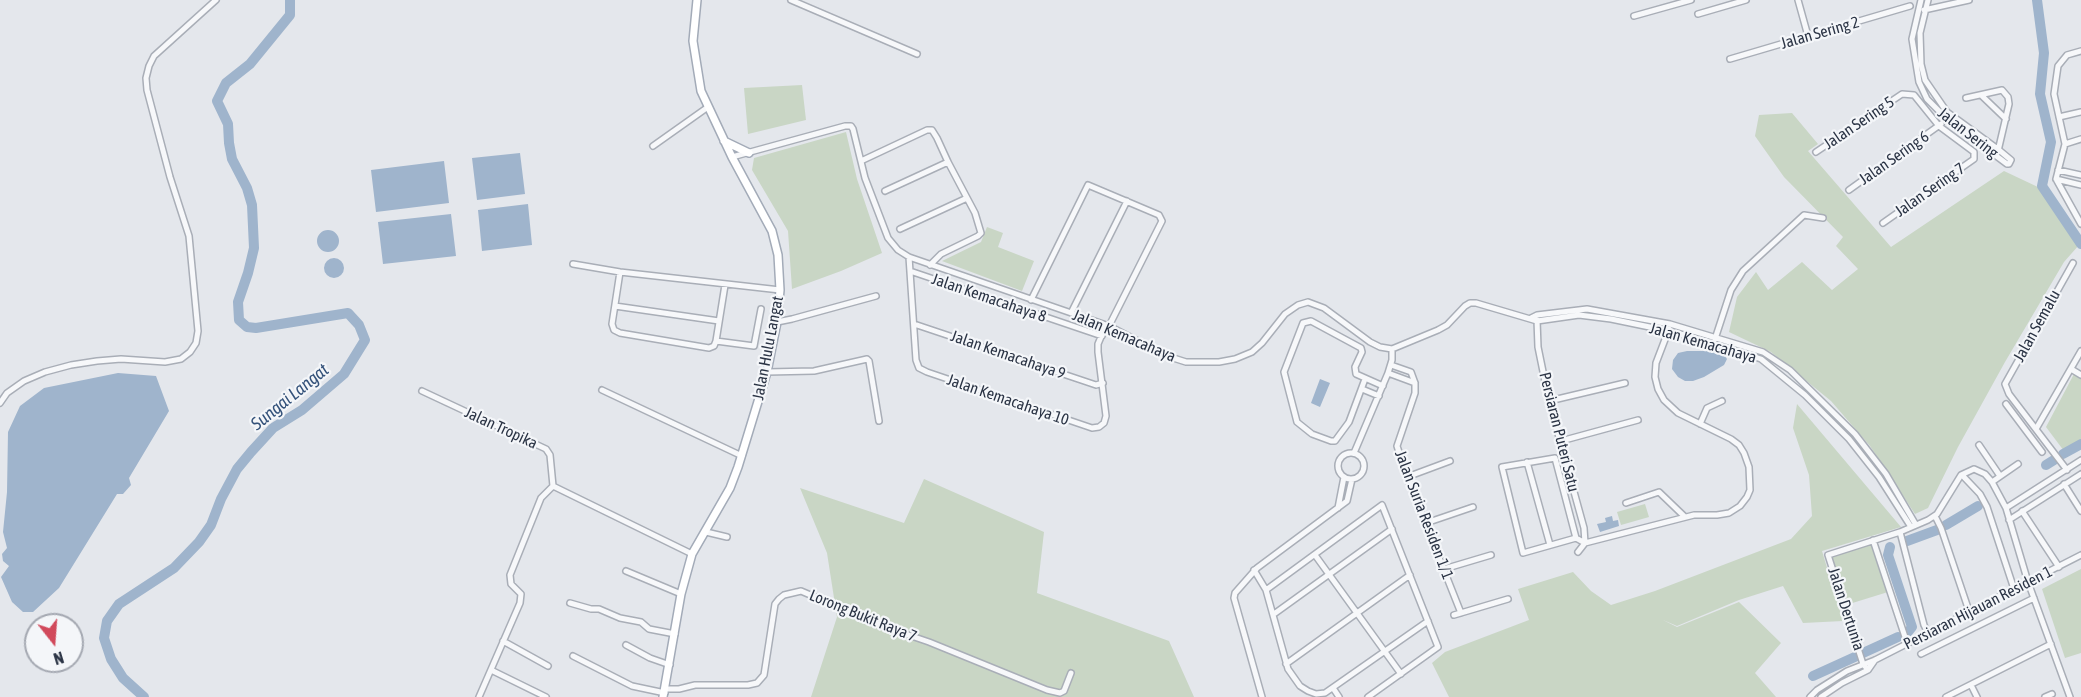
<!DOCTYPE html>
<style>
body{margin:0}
#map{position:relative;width:2081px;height:697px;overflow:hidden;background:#e4e7ec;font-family:"Asap Condensed",sans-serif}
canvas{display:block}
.north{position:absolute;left:24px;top:613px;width:60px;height:60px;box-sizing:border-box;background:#f4f6f9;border:2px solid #a4a8b1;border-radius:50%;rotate:163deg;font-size:16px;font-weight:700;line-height:24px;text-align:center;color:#2b3445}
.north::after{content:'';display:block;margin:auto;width:21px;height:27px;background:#d1495b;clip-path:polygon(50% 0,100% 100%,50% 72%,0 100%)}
</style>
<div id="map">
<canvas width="2081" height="697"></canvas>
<div class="north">N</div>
</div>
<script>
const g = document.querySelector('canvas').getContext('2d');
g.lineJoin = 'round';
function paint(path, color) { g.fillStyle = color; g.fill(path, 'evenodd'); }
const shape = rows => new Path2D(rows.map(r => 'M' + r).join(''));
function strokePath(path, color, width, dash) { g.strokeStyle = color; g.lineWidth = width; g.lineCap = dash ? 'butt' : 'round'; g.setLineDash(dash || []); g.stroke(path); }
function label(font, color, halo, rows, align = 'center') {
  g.font = font + ' "Asap Condensed",sans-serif'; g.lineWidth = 4.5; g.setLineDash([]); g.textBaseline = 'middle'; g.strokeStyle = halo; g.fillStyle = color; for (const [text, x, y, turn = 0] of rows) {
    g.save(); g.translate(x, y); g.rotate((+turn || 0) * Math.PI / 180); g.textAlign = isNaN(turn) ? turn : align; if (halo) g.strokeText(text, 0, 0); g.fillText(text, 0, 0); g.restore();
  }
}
const green = shape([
 [802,85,806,120,748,134,744,88],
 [1792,113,1818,144,1808,151,1891,247,2004,171,2040,188,2079,245,2064,262,2005,362,1958,447,1928,508,1915,514,1870,446,1831,401,1771,352,1729,332,1737,297,1756,272,1768,290,1802,262,1832,290,1858,269,1836,246,1843,237,1784,177,1755,136,1759,115],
 [846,132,857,179,882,253,841,271,792,289,788,231,752,170,754,158],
 [987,227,1003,233,998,247,1034,261,1022,291,942,261,981,242],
 [2074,374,2081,378,2081,441,2064,451,2046,427],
 [1797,404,1901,527,1822,551,1843,621,1803,623,1783,586,1739,600,1677,626,1663,620,1677,627,1739,602,1781,643,1755,673,1776,697,1449,697,1432,663,1445,652,1529,620,1518,589,1573,572,1591,591,1611,605,1655,591,1791,539,1812,516,1809,475,1793,428],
 [924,479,1044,532,1037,593,1169,641,1194,697,811,697,837,617,827,553,800,488,904,523],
 [1645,504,1649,517,1621,525,1617,512],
 [1872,543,1888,592,1846,605,1830,556],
 [2081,569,2081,653,2065,658,2042,589]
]);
const water = shape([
 [520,153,525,194,477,200,472,158],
 [444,161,449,203,376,212,371,170],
 [528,204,532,245,482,251,478,210],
 [451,214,456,256,383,264,378,222],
 '317 241a11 11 0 1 1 22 0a11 11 0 1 1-22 0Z',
 '324 268a10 10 0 1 1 20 0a10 10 0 1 1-20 0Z',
 [1687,351,1714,351,1724,355,1727,359,1724,365,1704,377,1693,381,1685,381,1678,377,1672,369,1673,360,1678,353],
 [118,373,156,376,169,411,129,478,131,485,123,494,117,494,59,588,33,612,23,612,12,602,1,577,9,566,3,561,2,554,7,548,3,532,7,492,8,432,20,406,44,388],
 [1320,379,1330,383,1320,407,1311,403],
 [1612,516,1613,521,1618,520,1619,526,1600,532,1597,524,1606,522,1605,518]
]);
const river = shape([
 [2037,0,2044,53,2040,94,2051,142,2042,186,2081,244],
 [2063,454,2081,444],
 [2046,465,2054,460],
 [1946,525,1978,506],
 [1907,541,1937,530],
 [1890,547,1888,555,1912,627,1908,632],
 [1863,653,1898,637],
 [1813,676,1857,656],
 [144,697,123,678,111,659,104,638,107,621,119,604,174,568,199,542,211,525,221,499,237,469,251,452,273,428,302,410,344,374,365,340,359,325,348,313,256,328,247,327,239,320,238,302,248,273,254,248,252,205,247,188,232,159,229,143,228,124,217,101,226,83,250,64,290,15,290,0]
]);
const minor = shape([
 [791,0,917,54],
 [1798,0,1808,36],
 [1921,0,1912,39,1919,82,1927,99,1947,119,2007,164,2009,164,2011,160,1999,150,1947,112,1925,80,1921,64,1920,33,1928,0],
 [1924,10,1969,0],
 [1698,14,1746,0],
 [1634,16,1691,0],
 [2081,51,2067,55,2058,66,2054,94,2065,144,2056,179,2081,224],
 [1730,59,1910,6],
 [1981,95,2006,119],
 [1966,98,2002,90,2008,97,2009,104,1998,151],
 [2059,117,2081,112],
 [2065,144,2081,139],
 [653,146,708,107],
 [1816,152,1902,94,1914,95,1939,126,1974,152,1974,159,1883,223],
 [732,157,845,126,851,126,853,129,865,178,888,238,898,250,909,257,1109,326,1167,356,1186,362,1219,362,1235,359,1252,352,1262,343,1285,314,1298,305,1308,302,1324,308,1370,342,1380,347,1392,349,1438,330,1447,325,1465,306,1470,303,1476,303,1537,321,1579,315,1611,319,1669,331,1713,343,1761,359,1805,395,1849,439,1879,477,1911,527],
 [861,161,927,130,932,130,937,138,948,162,975,213,981,233,978,236,941,254,930,265],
 [2058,170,2081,175],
 [2056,179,2081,185],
 [1849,190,1941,124],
 [885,191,948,162],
 [900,229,967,198],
 [909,257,916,360,919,368,927,372,1092,428,1099,427,1104,423,1106,416,1098,352,1098,344,1106,325],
 [573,264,620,272,780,290],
 [910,271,1102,336],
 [620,272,612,324,614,330,620,333,709,348,714,346,716,341,725,285],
 [1031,300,1088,185,1159,215,1162,221,1109,326],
 [615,306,719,321],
 [1071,313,1127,201],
 [1531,318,1537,315,1587,309,1670,324,1763,352,1790,370,1855,434,1886,474,1916,525],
 [1537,320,1538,347,1549,401,1584,528,1585,543],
 [777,322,792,319,876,296],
 [914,324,1096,385,1103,383],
 [1715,339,1731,290,1743,271,1804,215,1823,218],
 [716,341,754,346,761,309],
 [1391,365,1411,372,1415,383,1415,393,1397,446,1407,477,1461,613],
 [2071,369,2081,375],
 [767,372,814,371,867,359,869,361,879,421],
 [1388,373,1415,383],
 [1365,379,1349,422,1335,441,1331,441,1312,434,1297,422,1284,372,1303,323,1311,321,1361,348,1362,352,1355,367,1356,374,1383,386],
 [1362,389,1379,396],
 [602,390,742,456],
 [422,391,546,449,550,455,553,486],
 [1549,401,1625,383],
 [0,403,7,393,24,381,45,372,71,365,97,361,121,359,165,362,181,359,190,352,196,343,198,331,189,236,170,177,147,90,146,78,149,66,154,56,216,0],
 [2006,404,2042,452],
 [1700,424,1707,408,1722,401],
 [2036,429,2081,351],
 [1561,441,1638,420],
 [1979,445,2000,476],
 '1338 466a13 13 0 1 1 26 0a13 13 0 1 1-26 0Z',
 [1354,453,1388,373,1392,360,1392,349],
 [1527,462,1550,545],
 [2067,470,2009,394,2005,384,2073,263],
 [1962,475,1980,494,1987,507,2014,589],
 [1407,477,1450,461],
 [1992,482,2018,464],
 [2064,484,2081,511],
 [553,486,692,554],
 [1626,503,1659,492,1685,517],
 [1338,508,1344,477],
 [2006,508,2081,460],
 [2022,511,2059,567],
 [1935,516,1941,528,1969,611],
 [2009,520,2081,474],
 [1426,523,1473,507],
 [706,532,727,537],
 [1900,532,1924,625,1928,633],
 [1576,538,1523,553,1502,467,1555,458,1576,538,1585,543],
 [1873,540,1907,643],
 [1585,543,1694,515,1717,515,1729,513,1740,506,1747,497,1750,490,1749,467,1744,453,1739,445,1731,439,1678,413,1664,400,1658,389,1655,377,1656,363,1669,329],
 [1578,552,1585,543],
 [1315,555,1401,674],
 [1444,569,1491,555],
 [1254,570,1266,590,1288,669,1300,686,1308,691,1316,694,1325,693,1428,621],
 [626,571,681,594],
 [1266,590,1382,505,1438,647,1368,697],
 [570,603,591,609,599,609,620,618,641,622,649,629,675,634],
 [1274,614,1392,529],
 [1454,615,1508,599],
 [503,641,548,666],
 [626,645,650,658,670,665],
 [1921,654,2034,598],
 [573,656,632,686,665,693],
 [1286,664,1410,575],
 [491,670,546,697],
 [1868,670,1863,664,1828,555,1900,532,1928,520,1937,514,1961,475,1974,469,1985,474,1992,482,2006,508,2028,582,2070,697],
 [1971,685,1977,697],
 [1333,688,1339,697],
 [666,689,679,689,695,685,748,685,757,683,764,675,775,604,779,599,784,595,801,591,888,628,929,642,1047,690,1060,693,1064,691,1071,673],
 [479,697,520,603,521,594,511,584,510,575,541,498,553,486],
 [1262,697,1234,598,1235,593,1257,568,1347,501,1352,479],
 [1810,697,1817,690,1847,671,1875,660,2081,555],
 [1821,697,1842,683,1868,670,1875,660],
 [1946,697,2051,644],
 [2045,697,2052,694]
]);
const major = shape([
 [724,141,749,153],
 [663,697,681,594,692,554,730,488,738,467,767,372,777,322,780,290,778,255,772,231,732,157,701,91,693,41,697,0]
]);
const streetNames = [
 ["Jalan Sering 2",1820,33,-16],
 ["Jalan Sering 5",1859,123,-34],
 ["Jalan Sering",1968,133,38],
 ["Jalan Sering 6",1894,158,-35],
 ["Jalan Sering 7",1930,190,-35],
 ["Jalan Kemacahaya 8",989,298,19],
 ["Jalan Semalu",2037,326,-61],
 ["Jalan Kemacahaya",1124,336,23],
 ["Jalan Kemacahaya",1703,343,16],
 ["Jalan Hulu Langat",768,348,-79],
 ["Jalan Kemacahaya 9",1008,355,19],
 ["Jalan Kemacahaya 10",1008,400,19],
 ["Jalan Tropika",501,428,25],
 ["Persiaran Puteri Satu",1559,432,76],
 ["Jalan Suria Residen 1/1",1424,515,69],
 ["Persiaran Hijauan Residen 1",1978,608,-27],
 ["Jalan Dertunia",1846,609,72],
 ["Lorong Bukit Raya 7",863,616,22]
];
const waterNames = [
 ["Sungai Langat",290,397,-39]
];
paint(green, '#c9d6c5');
paint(water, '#9fb4cc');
strokePath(river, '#9fb4cc', 10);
strokePath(minor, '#a9aeb7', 8);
strokePath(major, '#a3abb8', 10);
strokePath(minor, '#f7f8fa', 5);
strokePath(major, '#fff', 7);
label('16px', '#2b3445', '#f4f6f9', streetNames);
label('italic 18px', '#34527a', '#f4f6f9', waterNames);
</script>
